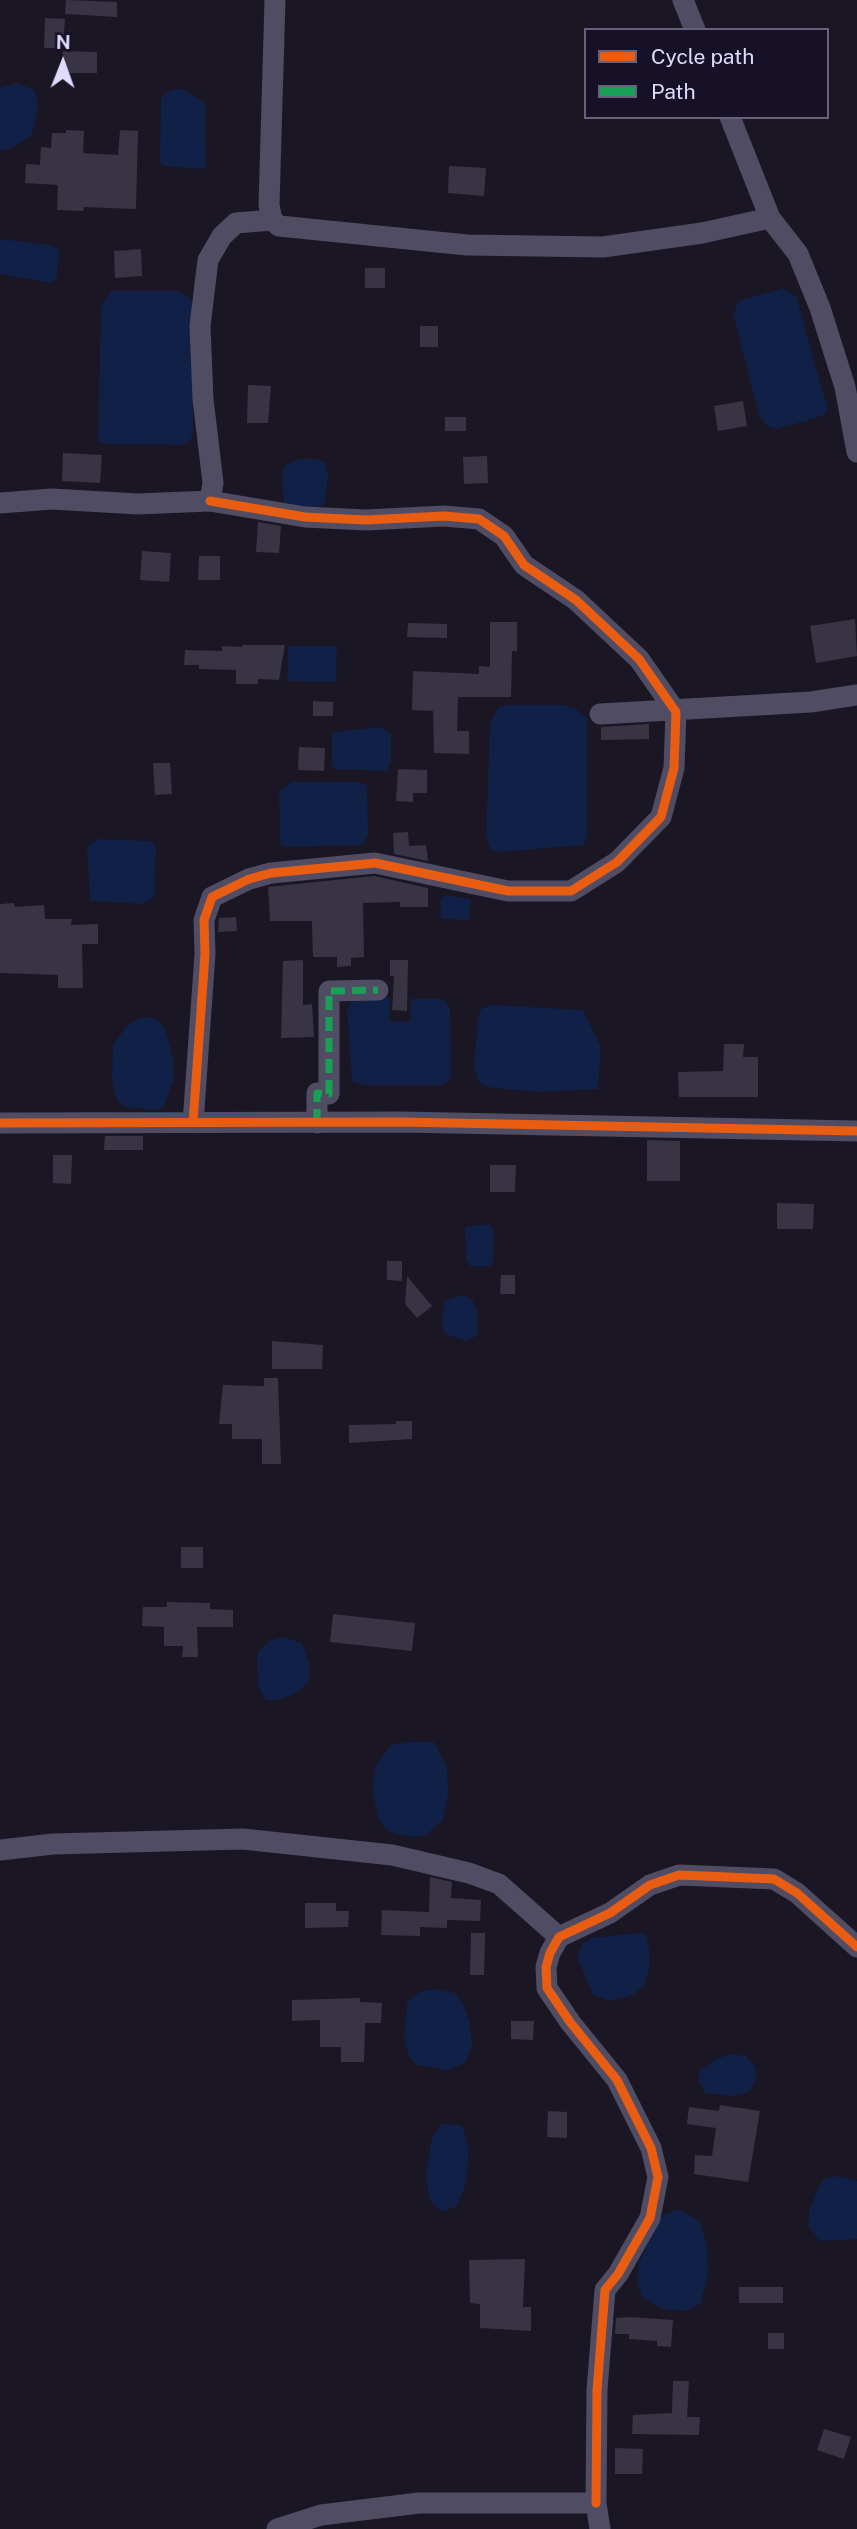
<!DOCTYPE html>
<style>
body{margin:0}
#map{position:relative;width:857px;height:2529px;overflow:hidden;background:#1a1623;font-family:"Public Sans",sans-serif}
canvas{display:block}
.legend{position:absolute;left:584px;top:28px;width:245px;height:91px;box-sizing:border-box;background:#171128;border:2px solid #67617d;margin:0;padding:9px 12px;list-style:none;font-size:21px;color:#e0dafd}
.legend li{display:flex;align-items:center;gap:14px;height:35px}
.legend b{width:35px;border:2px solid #67617d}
.north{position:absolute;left:28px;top:28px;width:70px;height:70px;-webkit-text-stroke:5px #171128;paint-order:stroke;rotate:1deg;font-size:19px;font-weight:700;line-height:28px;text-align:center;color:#e0dafd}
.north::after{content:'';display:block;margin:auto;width:24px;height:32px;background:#e0dafd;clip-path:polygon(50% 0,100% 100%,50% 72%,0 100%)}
</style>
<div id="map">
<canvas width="857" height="2529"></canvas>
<ul class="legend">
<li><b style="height:9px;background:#e95d12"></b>Cycle path</li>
<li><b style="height:9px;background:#1a9f57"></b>Path</li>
</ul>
<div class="north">N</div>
</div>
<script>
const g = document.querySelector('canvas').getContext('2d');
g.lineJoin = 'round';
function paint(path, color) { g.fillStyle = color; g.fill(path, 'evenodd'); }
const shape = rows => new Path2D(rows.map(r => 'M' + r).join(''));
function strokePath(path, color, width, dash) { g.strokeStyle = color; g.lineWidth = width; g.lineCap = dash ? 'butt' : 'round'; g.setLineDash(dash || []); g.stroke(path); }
const water = shape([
 [16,83,35,90,38,108,32,135,11,149,0,149,0,88],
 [182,89,205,102,206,166,200,169,164,166,160,162,161,97,172,90],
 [0,239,51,245,59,250,57,278,52,283,0,274],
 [783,288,796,296,828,411,822,416,777,429,766,425,759,415,733,314,739,301],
 [112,291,176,291,189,296,194,307,193,431,191,439,183,445,105,444,98,440,101,305],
 [298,459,317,459,325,463,328,475,325,502,319,509,290,508,284,502,282,473,285,465],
 [288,646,337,646,336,682,287,681],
 [505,705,564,705,575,708,587,719,587,833,584,845,500,852,490,849,486,836,490,722,499,707],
 [380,727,391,734,391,763,386,771,336,769,332,766,332,735,335,732],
 [292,782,359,782,367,786,368,835,363,845,284,847,280,843,279,791],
 [97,839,151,841,156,848,154,896,149,901,141,904,90,901,87,847],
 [446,895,471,899,469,920,441,919,440,899],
 [354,998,390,998,390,1021,410,1022,411,999,444,999,450,1008,451,1078,443,1085,363,1085,352,1081,347,1008],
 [492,1005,583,1010,601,1047,598,1089,537,1092,486,1087,478,1081,474,1066,478,1016,482,1008],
 [143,1017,155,1018,164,1027,173,1057,174,1078,164,1107,157,1110,126,1107,117,1100,112,1080,113,1045,128,1024],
 [489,1224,494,1230,493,1262,490,1266,470,1266,466,1259,465,1227],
 [462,1295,472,1299,477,1310,477,1336,466,1341,445,1334,442,1323,444,1301],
 [283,1637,302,1643,309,1663,309,1680,299,1691,280,1700,266,1700,258,1686,257,1653,269,1641],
 [412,1742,434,1742,447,1767,448,1795,443,1820,426,1835,410,1837,388,1831,379,1820,372,1790,376,1765,391,1745],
 [640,1933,646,1936,649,1948,649,1970,645,1984,633,1995,612,2001,593,1995,577,1957,582,1944,591,1938],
 [434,1989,455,1993,463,2003,470,2023,472,2047,465,2063,447,2070,417,2065,409,2057,404,2037,407,2003,418,1993],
 [730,2054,746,2056,755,2067,756,2079,748,2093,730,2096,705,2093,698,2080,701,2070,714,2060],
 [441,2124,462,2125,469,2149,466,2183,457,2206,442,2212,429,2199,426,2174,432,2137],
 [839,2176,857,2181,857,2239,820,2241,808,2226,809,2211,820,2184,825,2178],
 [679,2210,699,2220,707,2246,708,2274,700,2304,686,2311,661,2309,642,2297,637,2282,639,2263,656,2225,665,2214]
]);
const building = shape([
 [66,0,117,2,117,17,65,14],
 [45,18,65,19,63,48,44,48],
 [63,51,97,52,97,73,63,73],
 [66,130,84,131,83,153,118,155,120,130,138,131,136,209,84,207,83,211,57,210,58,185,25,183,26,164,40,165,41,147,51,148,52,133,66,133],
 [449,166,486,168,484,196,448,193],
 [141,249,142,276,115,278,114,251],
 [365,268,385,268,385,288,365,288],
 [420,326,438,326,438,347,420,347],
 [248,385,271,386,268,423,247,423],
 [743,401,747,426,718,431,714,406],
 [445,417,466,417,466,431,445,431],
 [63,453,102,455,100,483,62,481],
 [487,456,488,483,464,484,463,457],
 [258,522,281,526,279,553,256,552],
 [142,551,171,553,169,582,140,580],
 [199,556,220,556,220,580,198,580],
 [855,619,857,656,816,663,810,626],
 [490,622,517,622,517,651,512,651,511,697,458,697,457,731,469,731,469,754,434,753,433,711,412,710,413,671,479,674,479,666,490,667],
 [408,623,447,624,447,638,407,637],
 [242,645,285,645,279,680,258,679,258,684,236,684,236,670,199,669,199,665,184,665,185,650,222,651,222,646,242,647],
 [313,701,333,702,333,716,313,716],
 [649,724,649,739,601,740,601,727],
 [299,747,325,748,324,771,298,770],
 [153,763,170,763,172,794,155,795],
 [398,769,427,770,427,793,413,793,413,802,396,801],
 [408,832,409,846,426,845,428,861,394,854,393,833],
 [374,876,428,888,428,907,400,907,400,902,363,903,364,957,351,958,351,966,337,967,337,957,313,957,312,921,270,921,268,887],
 [14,903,15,907,44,905,45,919,72,919,71,925,98,924,98,944,82,944,83,988,58,988,58,975,0,973,0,904],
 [236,917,237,931,218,932,219,918],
 [303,960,303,1005,312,1004,314,1037,281,1038,283,961],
 [390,960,408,960,407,1011,392,1010,394,976,390,976],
 [724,1044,744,1044,743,1057,758,1057,758,1097,679,1097,678,1072,723,1071],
 [105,1136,143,1136,143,1150,104,1150],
 [647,1140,680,1141,680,1181,647,1181],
 [53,1155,72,1155,71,1184,53,1183],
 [490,1165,516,1165,515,1192,490,1192],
 [777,1203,814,1204,813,1229,777,1229],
 [387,1261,402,1261,402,1281,387,1280],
 [501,1275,515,1275,515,1294,500,1294],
 [407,1276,432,1306,417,1318,405,1304],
 [272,1341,323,1345,322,1369,272,1369],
 [264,1378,278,1378,281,1464,262,1464,262,1439,232,1439,232,1424,219,1424,223,1385,264,1386],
 [396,1421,412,1421,412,1439,349,1443,349,1425,396,1424],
 [181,1547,203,1547,203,1568,181,1568],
 [167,1602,210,1603,210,1609,233,1610,233,1627,197,1627,198,1657,182,1657,183,1646,164,1646,164,1627,142,1626,143,1607,167,1607],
 [333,1614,415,1623,412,1651,330,1642],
 [430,1877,452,1882,451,1898,481,1900,480,1921,447,1920,447,1928,420,1927,420,1936,381,1935,382,1910,429,1912],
 [305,1903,336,1903,336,1911,349,1911,348,1927,305,1928],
 [471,1933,485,1933,484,1975,470,1975],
 [360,1998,360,2002,382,2003,381,2023,365,2023,364,2062,341,2062,341,2047,320,2047,320,2020,292,2021,292,2000],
 [511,2021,534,2021,533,2040,511,2039],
 [720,2105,760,2111,748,2182,694,2174,695,2155,712,2156,716,2128,687,2124,689,2107,719,2111],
 [548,2111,567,2112,567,2138,547,2137],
 [525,2259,523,2307,531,2307,531,2331,480,2328,480,2304,470,2303,469,2260],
 [739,2287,783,2287,783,2303,739,2303],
 [630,2317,673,2320,671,2347,657,2346,657,2341,629,2339,629,2334,615,2334,616,2318],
 [768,2333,784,2333,784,2349,768,2349],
 [673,2381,689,2381,687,2417,700,2417,699,2435,632,2434,633,2415,672,2413],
 [824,2429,851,2437,844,2459,817,2450],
 [615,2448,643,2449,642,2474,615,2474]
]);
const minor = shape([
 [275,0,269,205,272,220,279,226,467,245,603,247,702,233,770,218],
 [683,0,695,30],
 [730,117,770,218,798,254,820,308,845,387,857,452],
 [0,503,52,499,138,504,210,501,213,483,203,399,200,326,208,260,222,236,236,223,272,220],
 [600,714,811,702,857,695],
 [0,1123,401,1122,857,1131],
 [193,1123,205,954,204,920,212,897,249,879,271,873,375,863,508,891,571,891,617,862,661,817,674,768,676,712,639,659,576,600,524,565,504,536,479,519,444,516,366,520,305,517,210,501],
 [317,1123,317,1093,329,1094,329,991,378,990],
 [0,1850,53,1844,243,1839,392,1855,469,1873,499,1884,559,1937],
 [596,2503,597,2390,605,2290,618,2274,650,2218,658,2177,651,2148,617,2080,570,2022,547,1988,546,1967,550,1953,559,1937,610,1913,650,1885,679,1875,774,1879,797,1893,857,1947],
 [277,2529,321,2515,419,2503,596,2503,600,2529]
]);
const quiet = shape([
 [317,1123,317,1093,329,1094,329,991,378,990]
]);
const cycleway = shape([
 [0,1123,401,1122,857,1131],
 [193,1123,205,954,204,920,212,897,249,879,271,873,375,863,508,891,571,891,617,862,661,817,674,768,676,712,639,659,576,600,524,565,504,536,479,519,444,516,366,520,305,517,210,501],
 [596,2503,597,2390,605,2290,618,2274,650,2218,658,2177,651,2148,617,2080,570,2022,547,1988,546,1967,550,1953,559,1937,610,1913,650,1885,679,1875,774,1879,797,1893,857,1947]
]);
paint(water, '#102046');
paint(building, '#393444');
strokePath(minor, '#4f4c63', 21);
strokePath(quiet, '#1a9f57', 7, [14, 7]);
strokePath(cycleway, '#e95d12', 9);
</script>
